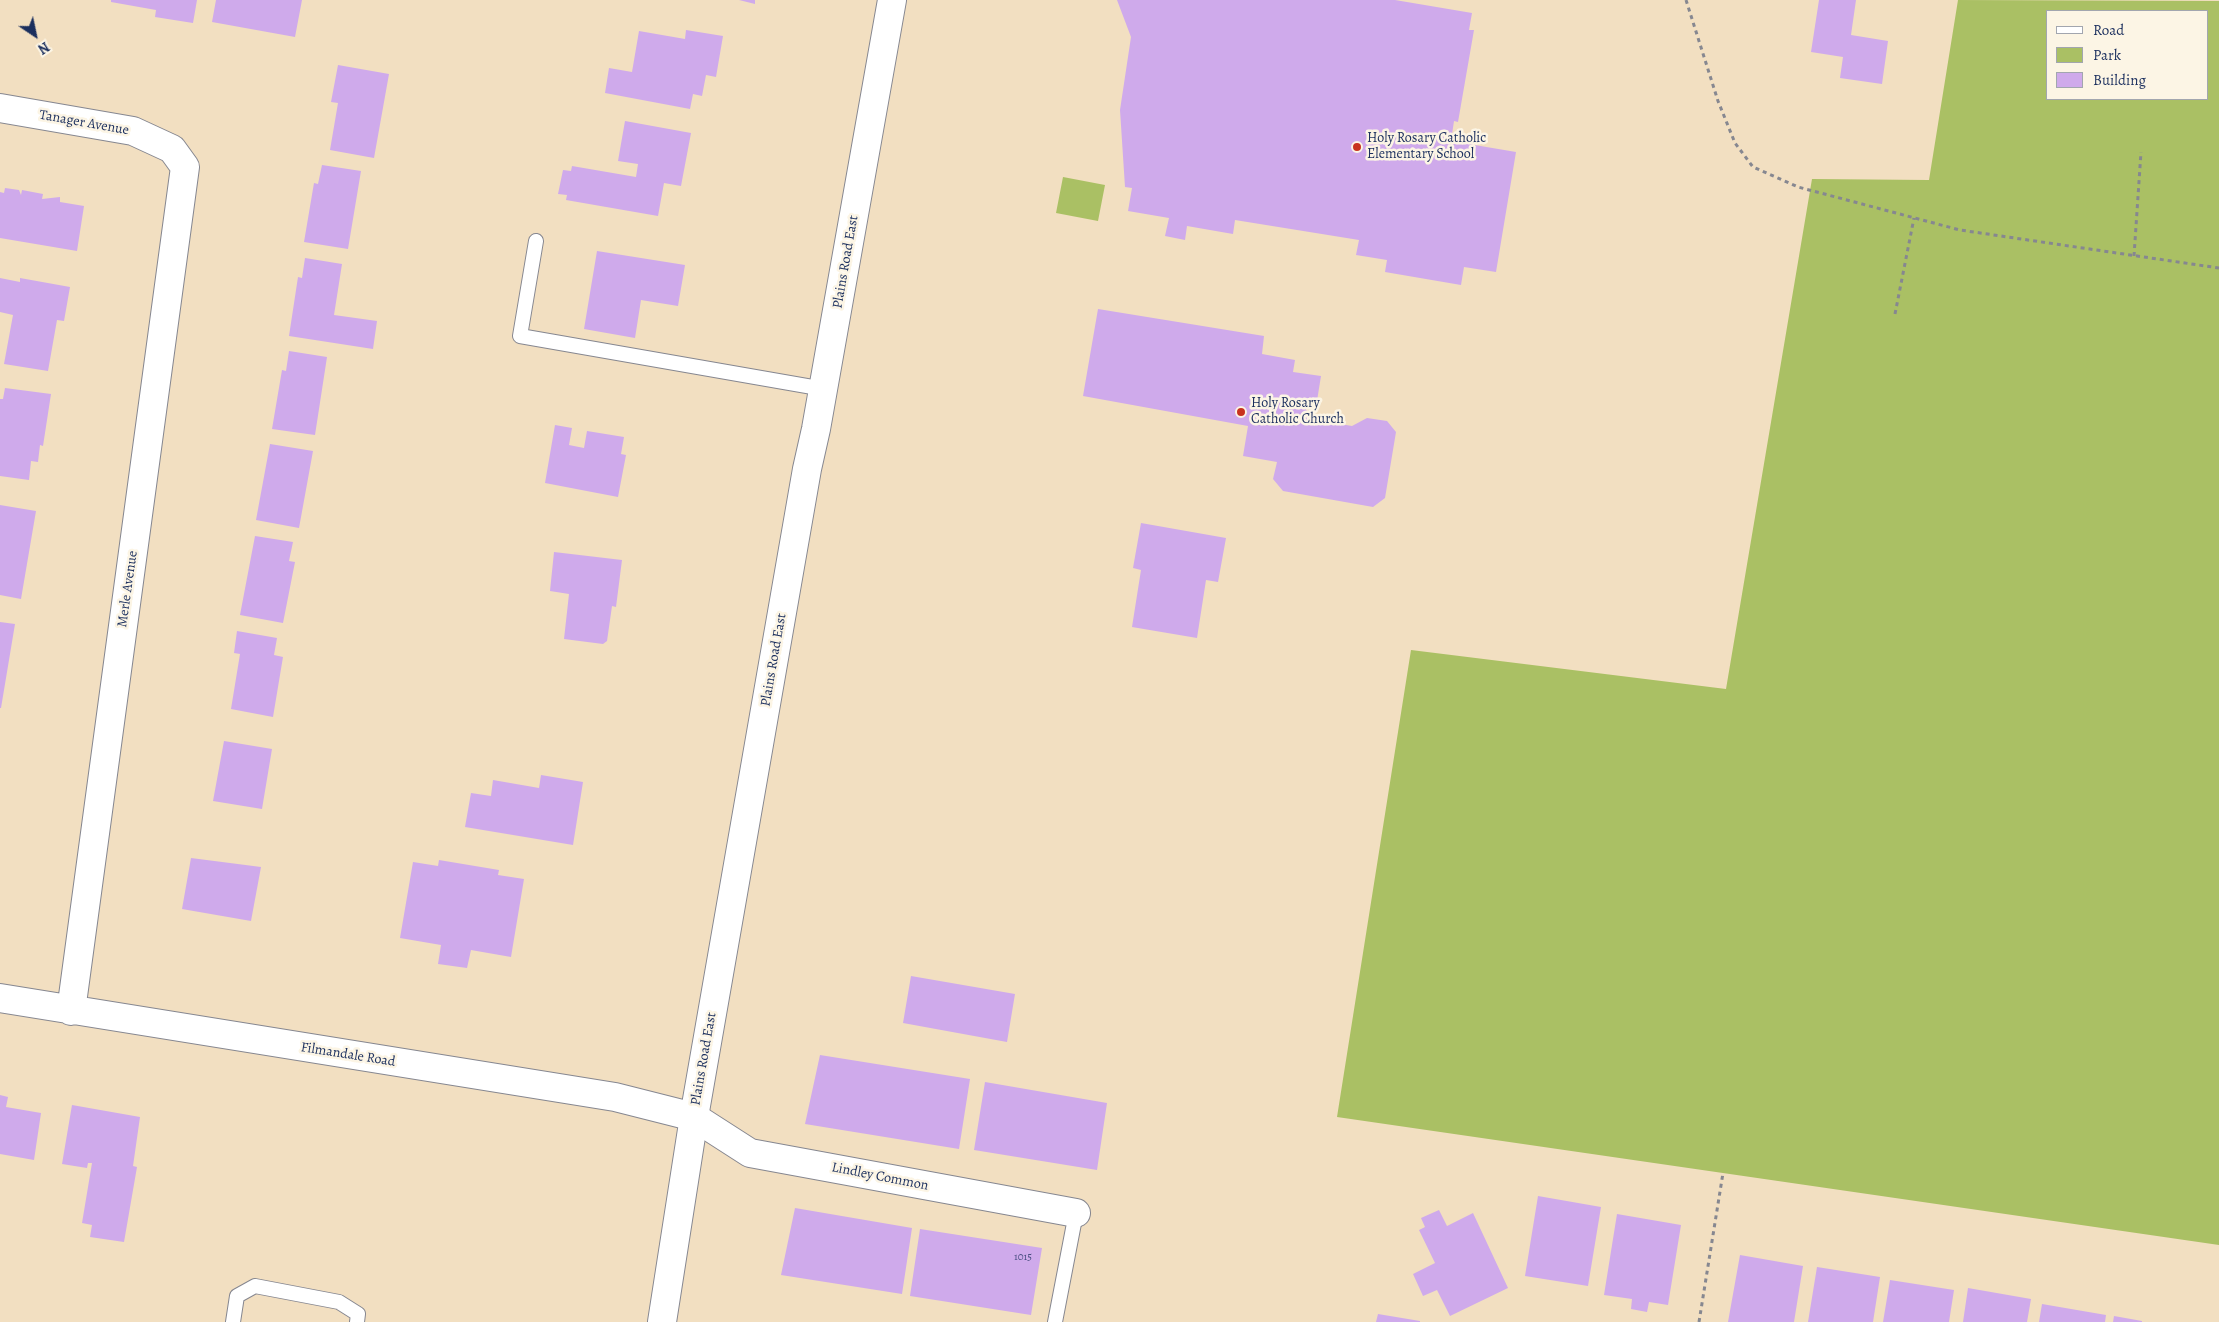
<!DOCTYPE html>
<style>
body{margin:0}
#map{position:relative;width:2219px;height:1322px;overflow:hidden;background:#f2dfc1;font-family:Alegreya,serif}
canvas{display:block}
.legend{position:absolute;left:2046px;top:10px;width:162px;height:90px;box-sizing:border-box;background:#fcf5e5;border:1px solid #a2a6af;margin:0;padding:6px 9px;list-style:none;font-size:15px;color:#1b2f5e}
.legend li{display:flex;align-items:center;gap:10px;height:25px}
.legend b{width:25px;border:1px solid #a2a6af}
.north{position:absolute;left:10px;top:10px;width:50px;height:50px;-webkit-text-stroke:4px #fcf5e5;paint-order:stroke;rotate:146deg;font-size:14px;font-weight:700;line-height:20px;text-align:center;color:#1b2f5e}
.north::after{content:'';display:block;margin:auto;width:18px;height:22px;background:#1b2f5e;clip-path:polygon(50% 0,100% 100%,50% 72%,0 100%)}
</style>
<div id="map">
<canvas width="2219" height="1322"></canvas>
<ul class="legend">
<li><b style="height:6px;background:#fff"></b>Road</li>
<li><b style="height:14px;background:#aac064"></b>Park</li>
<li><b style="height:14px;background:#cfaaeb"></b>Building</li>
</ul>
<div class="north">N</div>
</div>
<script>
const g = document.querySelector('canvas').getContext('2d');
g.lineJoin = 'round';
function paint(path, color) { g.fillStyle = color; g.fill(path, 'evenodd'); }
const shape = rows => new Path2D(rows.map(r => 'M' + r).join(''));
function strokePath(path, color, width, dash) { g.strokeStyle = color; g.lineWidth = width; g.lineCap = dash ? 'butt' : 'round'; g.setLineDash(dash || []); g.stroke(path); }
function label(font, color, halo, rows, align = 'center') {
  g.font = font + ' Alegreya,serif'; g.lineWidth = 5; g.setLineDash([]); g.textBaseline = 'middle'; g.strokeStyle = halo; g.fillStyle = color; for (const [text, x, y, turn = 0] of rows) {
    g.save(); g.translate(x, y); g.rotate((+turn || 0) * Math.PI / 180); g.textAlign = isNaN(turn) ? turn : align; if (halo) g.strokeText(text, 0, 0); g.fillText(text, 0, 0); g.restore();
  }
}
const green = shape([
 [1958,0,2219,1,2219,1245,1337,1117,1411,650,1726,689,1812,179,1929,180],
 [2048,11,2208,11,2208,99,2048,99],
 [1063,177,1105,185,1098,221,1056,213]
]);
const building = shape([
 [111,0,197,0,193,23,155,17,156,10,111,2],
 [216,0,302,0,295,37,212,22],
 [739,0,755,0,755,4],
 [1117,0,1395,0,1472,13,1469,30,1474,30,1458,122,1454,121,1451,141,1516,152,1496,272,1464,267,1461,285,1385,272,1387,260,1356,255,1359,240,1235,220,1233,234,1187,226,1185,240,1165,236,1169,218,1128,211,1132,188,1125,187,1120,110,1131,37],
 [1819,0,1856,0,1851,35,1888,41,1882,84,1840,78,1843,57,1811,52],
 [686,30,723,36,716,77,706,75,702,96,693,94,690,109,605,93,609,68,632,72,639,31,685,39],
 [338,65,389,74,374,158,330,150,338,103,331,102],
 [625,121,691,133,681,186,664,183,658,216,566,200,567,195,558,194,563,170,571,171,572,166,636,177,638,164,618,161],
 [322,165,361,171,348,249,304,242,314,183,318,184],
 [5,188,19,190,21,195,22,190,43,194,42,199,60,197,60,202,84,206,77,251,0,238,0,192,4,193],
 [597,251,685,265,678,306,641,300,635,338,584,329],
 [305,258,342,264,334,315,377,321,373,349,289,336,298,277,302,278],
 [0,278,20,282,20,278,70,287,64,321,57,320,48,371,4,364,13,315,0,312],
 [1098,309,1264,336,1262,354,1295,360,1293,372,1321,376,1316,407,1304,405,1311,419,1352,426,1367,418,1387,421,1396,432,1385,498,1373,507,1283,491,1273,479,1277,462,1243,456,1248,426,1083,396],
 [289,351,327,357,315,435,272,429,282,370,286,371],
 [5,388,51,394,43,446,40,445,38,462,31,461,29,480,0,476,0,399,3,399],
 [555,425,572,428,569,445,584,448,587,431,624,437,621,454,626,455,618,497,545,483],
 [270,444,313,451,299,528,256,520],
 [0,505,36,511,21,599,0,595],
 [1141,523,1226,538,1218,582,1206,580,1197,638,1132,627,1141,570,1133,568],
 [255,536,293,542,289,561,295,562,283,623,240,615],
 [554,552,622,560,616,607,612,606,607,641,603,644,564,639,569,594,550,591],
 [0,622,15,624,1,708,0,708],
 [237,631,277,638,274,655,283,657,273,717,231,709,240,654,234,653],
 [224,741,272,749,262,809,213,801],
 [541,775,583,782,573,845,465,827,471,793,491,796,493,780,539,788],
 [191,858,261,867,251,921,182,909],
 [439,860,499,870,498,875,524,879,511,957,471,950,467,968,438,964,441,945,400,938,413,862,438,866],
 [911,976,1015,994,1007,1042,903,1023],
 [820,1055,970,1079,959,1149,805,1124],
 [985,1082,1107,1103,1097,1170,974,1150],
 [0,1095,8,1097,6,1107,41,1113,34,1160,0,1154],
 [72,1105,140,1117,133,1166,137,1167,124,1242,90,1237,92,1225,82,1223,92,1163,88,1163,87,1168,62,1164],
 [1538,1196,1601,1207,1588,1286,1525,1276],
 [795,1208,912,1228,902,1294,781,1275],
 [1439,1210,1447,1226,1473,1213,1508,1288,1450,1316,1437,1290,1423,1296,1413,1274,1435,1263,1419,1230,1425,1227,1421,1218],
 [1617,1214,1681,1225,1668,1305,1649,1302,1647,1312,1631,1309,1632,1299,1604,1295],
 [920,1229,1042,1248,1031,1315,910,1296],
 [1740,1255,1803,1266,1794,1322,1728,1322],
 [1817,1267,1880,1277,1873,1322,1808,1322],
 [1890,1280,1954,1290,1949,1322,1883,1322],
 [1968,1288,2031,1299,2027,1322,1963,1322],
 [2042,1304,2106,1315,2105,1322,2039,1322],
 [1378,1314,1420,1321,1420,1322,1376,1322],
 [2114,1316,2142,1321,2142,1322,2113,1322]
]);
const path = shape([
 [1686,0,1718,101,1735,143,1753,167,1798,187,1960,230,2219,268],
 [2134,256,2141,152],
 [1895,314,1914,218],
 [1699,1322,1723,1173]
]);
const service = shape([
 [536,241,520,336,824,389],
 [233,1322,237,1296,255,1286,339,1302,358,1314,357,1322],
 [1055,1322,1076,1213]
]);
const minor = shape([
 [0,108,133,131,172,149,185,167,71,1011],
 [0,998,615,1097,694,1117,750,1153,1076,1213]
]);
const primary = shape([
 [662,1322,694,1117,807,469,816,429,892,0]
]);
const markers = [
 [1357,147,5,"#c8321e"],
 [1241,412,5,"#c8321e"]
];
const numberNames = [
 ["1015",1023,1257]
];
const streetNames = [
 ["Tanager Avenue",84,123,10],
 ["Plains Road East",846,262,-80],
 ["Merle Avenue",128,589,-82],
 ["Plains Road East",774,660,-80],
 ["Filmandale Road",348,1055,9],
 ["Plains Road East",704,1059,-80],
 ["Lindley Common",880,1177,11]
];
const poiNames = [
 ["Holy Rosary Catholic",1367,139],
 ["Elementary School",1367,155],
 ["Holy Rosary",1251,404],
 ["Catholic Church",1251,420]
];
paint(green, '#aac064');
paint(building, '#cfaaeb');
strokePath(service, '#868790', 16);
strokePath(minor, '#868790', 30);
strokePath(primary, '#868790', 30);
strokePath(path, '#868790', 3, [4, 4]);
strokePath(service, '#fff', 14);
strokePath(minor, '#fff', 28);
strokePath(primary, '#fff', 28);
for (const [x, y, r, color] of markers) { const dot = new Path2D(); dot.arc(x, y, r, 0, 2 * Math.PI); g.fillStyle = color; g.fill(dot); strokePath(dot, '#fcf5e5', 2); }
label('11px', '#484e81', null, numberNames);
label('14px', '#1b2f5e', '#fcf5e5', streetNames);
label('14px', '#1b2f5e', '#fcf5e5', poiNames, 'left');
</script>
